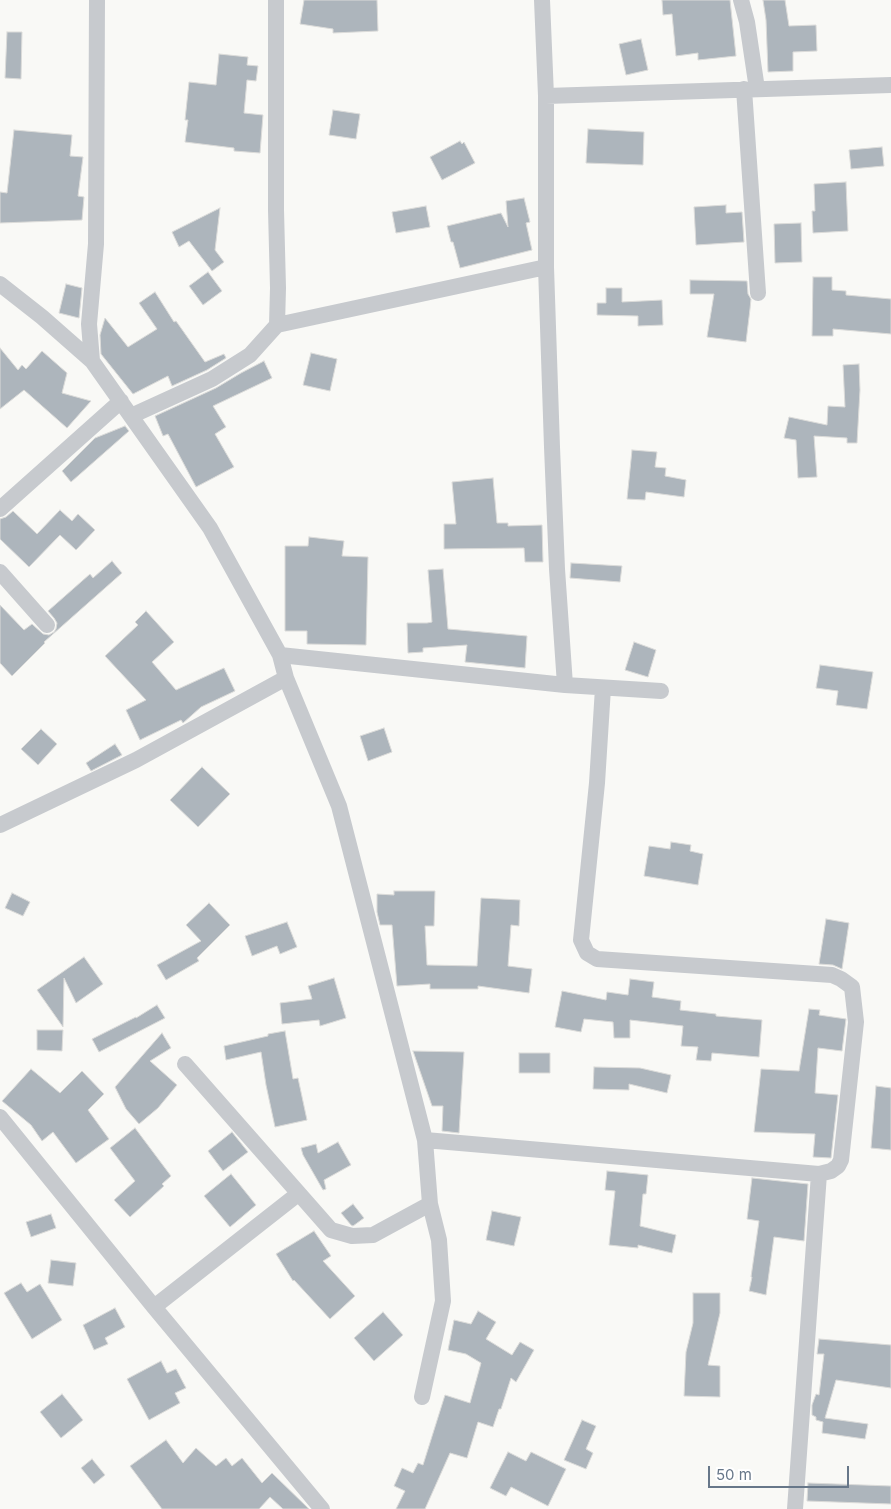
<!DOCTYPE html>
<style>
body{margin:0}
#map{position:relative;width:891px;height:1509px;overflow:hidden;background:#f9f9f6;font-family:Inter,sans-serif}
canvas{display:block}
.scale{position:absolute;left:708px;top:1466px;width:141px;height:22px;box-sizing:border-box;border:2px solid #677789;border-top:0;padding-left:6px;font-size:15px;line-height:18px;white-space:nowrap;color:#677789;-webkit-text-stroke:4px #fff;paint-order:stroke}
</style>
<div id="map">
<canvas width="891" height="1509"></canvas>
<div class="scale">50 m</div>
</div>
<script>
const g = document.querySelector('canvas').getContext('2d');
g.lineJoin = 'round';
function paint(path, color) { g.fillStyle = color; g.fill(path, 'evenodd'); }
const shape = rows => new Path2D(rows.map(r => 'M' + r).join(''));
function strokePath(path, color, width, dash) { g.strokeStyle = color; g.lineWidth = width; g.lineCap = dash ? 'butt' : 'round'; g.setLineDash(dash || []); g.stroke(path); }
const building = shape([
 [304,0,377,0,378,31,333,33,333,29,300,24,304,0],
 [662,0,730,0,736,56,698,60,698,53,676,56,672,14,663,15,662,0],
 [763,0,785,0,789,26,816,25,817,51,793,52,793,71,768,72,766,20,763,0],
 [7,32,22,32,21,79,5,78,7,32],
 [641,39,648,70,626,75,619,44,641,39],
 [219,54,248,57,247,65,258,66,256,81,247,80,244,113,263,115,260,153,234,151,234,148,185,142,188,120,185,120,189,82,216,85,219,54],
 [333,110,360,114,356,139,329,135,333,110],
 [588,129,644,132,643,165,586,163,588,129],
 [14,130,72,135,70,156,83,157,78,196,84,197,82,220,0,223,0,192,7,193,14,130],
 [460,141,462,144,464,142,475,163,442,180,430,157,460,141],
 [882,147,884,166,851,169,849,150,882,147],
 [846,182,848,231,813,233,812,211,815,211,814,184,846,182],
 [524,198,530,222,526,223,532,250,460,268,453,242,451,242,447,226,501,213,508,227,506,201,524,198],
 [726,205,726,213,742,212,744,242,696,245,694,207,726,205],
 [426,206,430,227,396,233,392,212,426,206],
 [220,208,215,250,224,262,212,271,189,241,179,247,172,232,220,208],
 [801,223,802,262,775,263,774,224,801,223],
 [208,272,222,291,203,305,189,286,208,272],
 [813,277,832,277,832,290,846,291,846,295,891,299,891,334,833,329,833,336,812,336,813,277],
 [690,280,747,281,748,294,751,299,750,309,746,342,707,337,714,294,690,294,690,280],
 [66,284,82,288,79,318,59,313,66,284],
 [606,288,622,288,622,302,662,300,663,325,638,326,638,316,597,315,597,303,606,303,606,288],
 [155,292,174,322,176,321,205,362,224,354,226,358,207,370,172,386,168,376,133,394,101,354,100,335,105,318,128,347,157,329,139,303,155,292],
 [0,348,18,370,22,365,26,369,42,351,67,373,62,393,91,401,67,428,24,390,0,409,0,348],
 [311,353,337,359,330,391,303,385,311,353],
 [264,361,272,378,213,406,226,427,215,434,234,467,196,487,168,434,163,436,155,416,216,388,241,373,264,361],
 [859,364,860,390,857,443,847,443,847,438,814,436,817,477,798,478,796,440,784,438,789,417,827,425,828,406,845,407,843,365,859,364],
 [125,426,129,431,71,482,62,471,95,438,125,426],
 [632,450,657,452,655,467,666,468,665,476,686,480,684,497,646,492,645,500,627,499,632,450],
 [493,478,497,523,508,523,508,526,542,525,543,562,525,562,524,548,444,549,444,524,456,524,452,482,493,478],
 [60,510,72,521,78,514,95,530,76,550,60,535,29,567,0,539,0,519,6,517,13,511,37,534,60,510],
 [309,537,344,541,342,556,368,557,366,645,307,644,307,631,285,631,285,546,308,546,309,537],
 [112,561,122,573,44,642,45,643,12,676,0,663,0,605,24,630,32,624,43,634,49,635,54,632,56,629,57,623,54,618,48,611,90,574,93,578,112,561],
 [571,563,622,566,620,582,570,578,571,563],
 [443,569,448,629,527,636,525,668,465,662,467,645,423,648,423,652,408,653,407,623,427,623,432,622,428,570,443,569],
 [146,611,174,642,152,662,176,690,224,668,235,691,201,707,183,723,181,720,140,740,126,710,146,700,105,656,138,625,135,622,146,611],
 [634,642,656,650,648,677,625,670,634,642],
 [820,665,873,672,867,709,836,705,838,691,816,688,820,665],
 [384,728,392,752,368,761,360,736,384,728],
 [41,729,57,744,38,765,21,749,41,729],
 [115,744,122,755,91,771,86,763,115,744],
 [202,767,230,794,198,827,170,800,202,767],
 [671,842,691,845,690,851,703,854,698,885,644,876,649,846,670,849,671,842],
 [394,891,435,891,434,926,425,926,427,965,477,966,481,898,520,900,519,926,511,925,508,966,532,969,529,993,478,986,478,989,430,989,430,984,397,986,392,925,380,925,377,912,377,894,394,895,394,891],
 [12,893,30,902,23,916,5,908,12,893],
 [209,903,230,925,197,958,199,961,166,980,157,965,201,941,186,925,209,903],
 [826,919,849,923,842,969,833,965,819,964,826,919],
 [287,922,297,947,280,954,277,946,252,956,245,936,287,922],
 [84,957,103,984,76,1003,64,978,63,1027,37,990,84,957],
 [334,978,346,1018,320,1026,319,1020,282,1024,280,1003,312,999,308,986,334,978],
 [630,979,654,982,652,997,681,1001,680,1010,716,1014,716,1016,762,1020,759,1057,712,1053,711,1061,696,1060,698,1047,681,1046,683,1026,630,1020,630,1038,614,1038,613,1022,584,1019,581,1032,555,1027,562,991,606,1000,607,992,628,995,630,979],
 [157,1005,165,1018,99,1052,92,1039,136,1017,136,1018,157,1005],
 [809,1009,820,1010,819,1015,846,1019,842,1051,818,1048,815,1093,838,1095,831,1158,813,1157,815,1134,754,1132,761,1069,799,1071,809,1009],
 [37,1030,63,1030,62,1051,37,1050,37,1030],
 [285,1031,293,1079,298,1078,307,1120,275,1127,266,1085,261,1052,226,1060,224,1046,268,1036,268,1034,285,1031],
 [162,1033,171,1048,150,1061,177,1085,158,1108,139,1124,126,1109,115,1087,162,1033],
 [413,1051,464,1052,459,1133,442,1131,443,1106,432,1106,413,1051],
 [519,1053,550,1053,550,1073,519,1073,519,1053],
 [594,1067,640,1068,671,1075,667,1093,629,1084,629,1090,593,1089,594,1067],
 [31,1069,60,1093,82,1071,104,1094,88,1110,109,1139,76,1163,53,1132,42,1141,31,1125,2,1101,31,1069],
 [876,1086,891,1088,891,1150,871,1148,876,1086],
 [135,1128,171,1176,162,1184,164,1186,130,1217,114,1200,135,1181,110,1148,135,1128],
 [232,1132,248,1152,223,1171,208,1151,232,1132],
 [338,1142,351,1165,324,1180,326,1189,323,1190,303,1155,301,1148,316,1144,318,1153,338,1142],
 [607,1171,648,1175,646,1194,643,1194,640,1226,676,1235,672,1253,638,1245,638,1248,609,1245,615,1191,605,1190,607,1171],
 [231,1174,256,1205,230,1227,204,1196,231,1174],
 [752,1178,808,1184,804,1241,774,1237,766,1295,749,1291,752,1277,751,1277,759,1221,747,1219,752,1178],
 [353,1204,364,1218,353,1226,351,1225,341,1213,353,1204],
 [492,1211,521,1217,514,1246,486,1240,492,1211],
 [51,1214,56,1228,31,1237,26,1222,51,1214],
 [314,1231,331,1256,323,1261,355,1296,330,1319,294,1280,293,1281,276,1254,314,1231],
 [51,1260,76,1263,73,1286,48,1283,51,1260],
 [21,1283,27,1292,40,1284,62,1320,32,1339,4,1293,21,1283],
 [693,1293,720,1293,720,1313,708,1365,720,1366,720,1397,684,1396,686,1352,693,1323,693,1293],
 [115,1308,125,1327,105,1338,108,1344,94,1350,83,1325,115,1308],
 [478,1311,496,1322,486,1339,512,1355,520,1342,534,1350,516,1382,511,1378,501,1409,499,1409,493,1427,478,1422,467,1458,450,1453,425,1509,396,1509,405,1491,394,1486,402,1468,413,1473,418,1463,423,1465,445,1395,470,1403,481,1363,466,1354,448,1350,454,1320,471,1324,478,1311],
 [383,1312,403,1335,374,1361,354,1338,383,1312],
 [819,1339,891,1345,891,1388,836,1380,825,1418,868,1424,865,1439,822,1433,823,1422,816,1420,816,1417,812,1415,812,1405,816,1394,819,1395,824,1354,817,1354,819,1339],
 [161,1361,167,1373,176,1369,186,1388,175,1393,180,1403,149,1420,127,1379,161,1361],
 [62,1394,83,1420,61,1438,40,1412,62,1394],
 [582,1420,596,1426,586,1449,593,1453,586,1469,564,1460,582,1420],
 [166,1440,183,1463,196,1448,216,1466,226,1458,232,1466,242,1458,262,1483,272,1473,309,1509,283,1509,270,1497,259,1509,162,1509,130,1466,166,1440],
 [508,1452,526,1461,531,1452,566,1469,548,1506,511,1487,506,1496,490,1488,508,1452],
 [92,1459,105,1475,94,1484,81,1468,92,1459],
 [808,1483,891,1486,891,1504,807,1501,808,1483]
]);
const minor = shape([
 [276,0,276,210,278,288,277,325],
 [542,0,546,96,546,267,552,447,557,569,565,685],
 [741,0,747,22,757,89],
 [744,89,758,293],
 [546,96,891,85],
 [0,284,42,317,92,361,210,528,280,655,286,678,339,806,425,1140,430,1204,439,1240,443,1301,422,1397],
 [92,361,89,324,96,244,97,0],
 [131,416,212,379,250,355,277,325,546,267],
 [0,509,121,401],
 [0,572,47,625],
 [280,655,565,685,661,691],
 [603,688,597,783,581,940,587,953,597,959,832,975,841,979,852,987,856,1022,841,1160,838,1166,831,1171,819,1174],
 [0,825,136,760,286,678],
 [185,1064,331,1230,352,1236,373,1235,430,1204],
 [0,1117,154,1307,322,1509],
 [425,1140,819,1174,795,1509],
 [154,1307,298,1194]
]);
paint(building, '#adb5bc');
strokePath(building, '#dbdbd9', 1);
strokePath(minor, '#c7cace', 16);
</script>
